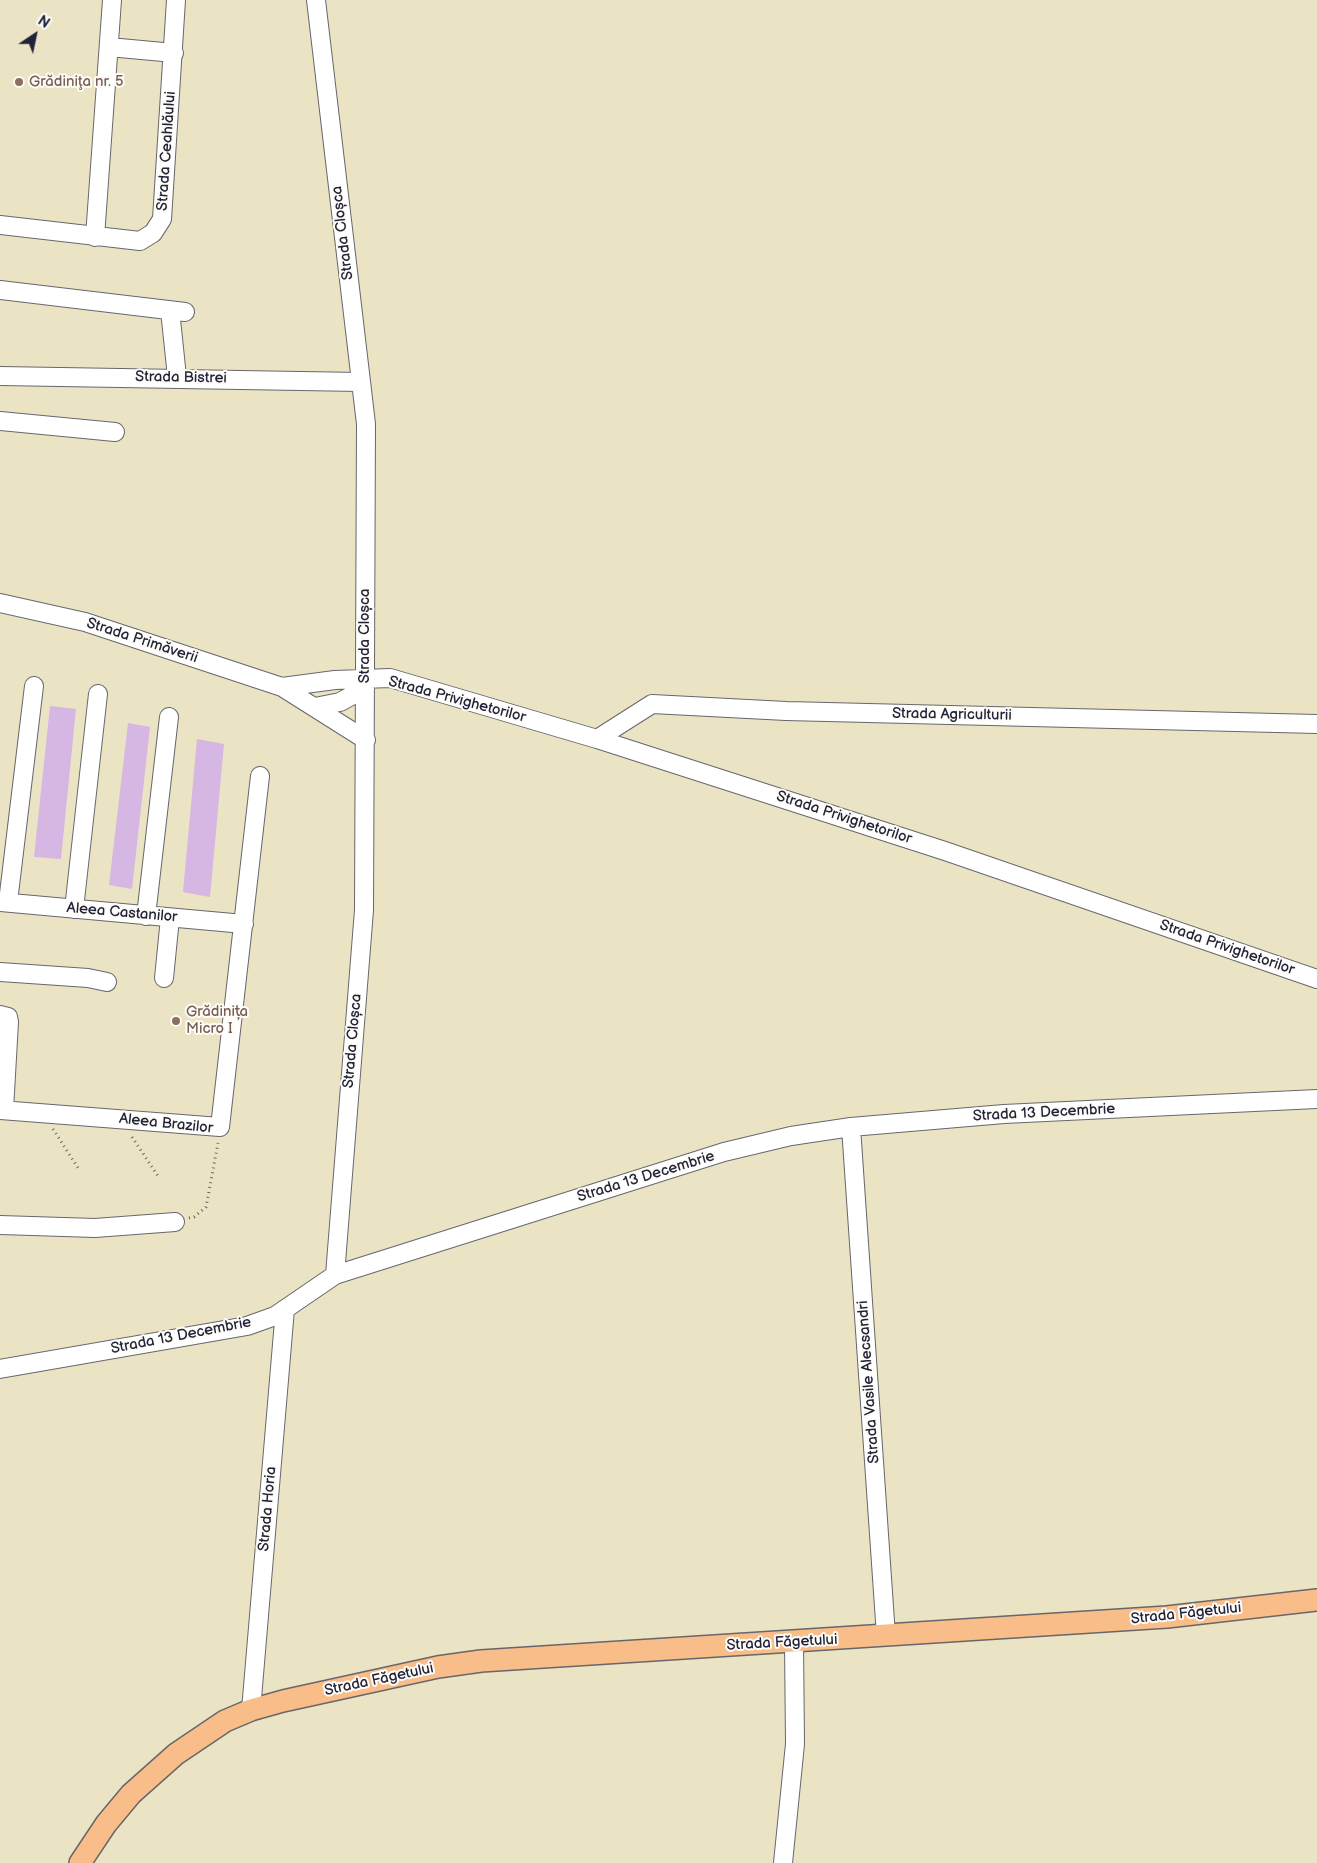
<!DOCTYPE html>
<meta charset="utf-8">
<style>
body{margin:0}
#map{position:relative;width:1317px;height:1863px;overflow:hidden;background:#eae4c5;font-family:"Balsamiq Sans",sans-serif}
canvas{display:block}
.north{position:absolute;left:10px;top:10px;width:50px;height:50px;-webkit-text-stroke:4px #fdfcf7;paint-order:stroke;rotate:34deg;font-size:14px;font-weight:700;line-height:20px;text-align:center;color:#22223b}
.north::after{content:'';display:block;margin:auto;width:18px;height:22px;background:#22223b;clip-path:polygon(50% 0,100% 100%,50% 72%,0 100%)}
</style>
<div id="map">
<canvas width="1317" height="1863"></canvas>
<div class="north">N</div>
</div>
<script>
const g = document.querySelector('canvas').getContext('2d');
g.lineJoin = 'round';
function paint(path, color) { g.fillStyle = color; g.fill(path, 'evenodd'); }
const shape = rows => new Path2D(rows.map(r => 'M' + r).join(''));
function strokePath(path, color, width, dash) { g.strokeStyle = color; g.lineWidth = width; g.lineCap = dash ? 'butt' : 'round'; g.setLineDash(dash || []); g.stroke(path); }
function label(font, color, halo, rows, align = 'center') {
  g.font = font + ' "Balsamiq Sans",sans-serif'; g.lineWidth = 4; g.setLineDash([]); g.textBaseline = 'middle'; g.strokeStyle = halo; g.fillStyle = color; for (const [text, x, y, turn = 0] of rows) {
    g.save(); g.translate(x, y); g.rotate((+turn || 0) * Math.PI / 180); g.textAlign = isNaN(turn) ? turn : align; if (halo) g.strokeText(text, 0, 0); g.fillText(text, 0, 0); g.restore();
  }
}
const building = shape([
 [50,706,76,709,61,859,34,857],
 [128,723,150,727,132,889,109,885],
 [197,739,224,744,210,897,183,892]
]);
const path = shape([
 [53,1129,80,1171],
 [132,1137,158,1176],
 [189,1218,194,1217,206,1207,218,1143]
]);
const minor = shape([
 [316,0,366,424,364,910,335,1275],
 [109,47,174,53],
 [0,225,140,241,153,233,162,219,176,0],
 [95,237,112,0],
 [0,290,185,312],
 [170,310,177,377],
 [0,376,361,382],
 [0,421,115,432],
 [0,603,85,622,282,687,366,740],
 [282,687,335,680,390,678,597,739,945,851,1317,979],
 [315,707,340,702,351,696,365,680],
 [597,739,652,704,786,711,1317,724],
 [0,902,244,924],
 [8,902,34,686],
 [74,909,98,694],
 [146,916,169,717],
 [0,972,88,978,107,982],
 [164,978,170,918],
 [0,1015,8,1017,9,1022,4,1110],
 [0,1110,220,1127,260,776],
 [851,1127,886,1636],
 [0,1225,95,1228,175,1222],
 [0,1369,247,1326,275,1316,335,1275,724,1152,791,1136,851,1127,1004,1114,1317,1099],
 [251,1710,285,1309],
 [783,1863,795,1744,794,1642]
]);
const major = shape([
 [80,1863,106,1824,131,1794,176,1754,225,1721,251,1710,283,1701,438,1667,481,1661,1167,1617,1317,1600]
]);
const markers = [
 [19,82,5,"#8d6e63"],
 [176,1021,5,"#8d6e63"]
];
const educationNames = [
 ["Grădiniţa nr. 5",29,82],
 ["Grădinița",186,1012],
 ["Micro I",186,1029]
];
const streetNames = [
 ["Strada Ceahlăului",167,151,-86],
 ["Strada Cloșca",343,233,-97],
 ["Strada Bistrei",181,378,1],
 ["Strada Cloșca",365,636,-90],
 ["Strada Primăverii",142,641,18],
 ["Strada Privighetorilor",457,700,15],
 ["Strada Agriculturii",952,715,1],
 ["Strada Privighetorilor",844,818,18],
 ["Aleea Castanilor",122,913,5],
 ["Strada Privighetorilor",1227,948,19],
 ["Strada Cloșca",353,1041,-85],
 ["Strada 13 Decembrie",1044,1113,-3],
 ["Aleea Brazilor",166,1124,6],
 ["Strada 13 Decembrie",646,1177,-17],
 ["Strada 13 Decembrie",181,1336,-11],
 ["Strada Vasile Alecsandri",869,1382,-94],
 ["Strada Horia",268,1509,-85],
 ["Strada Făgetului",1186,1614,-6],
 ["Strada Făgetului",782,1643,-3],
 ["Strada Făgetului",379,1680,-12]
];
paint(building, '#d6b6e2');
strokePath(minor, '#68666b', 20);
strokePath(major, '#68666b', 24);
strokePath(path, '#68666b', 3, [1, 4]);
strokePath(minor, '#fff', 18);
strokePath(major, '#f8bd89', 21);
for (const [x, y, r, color] of markers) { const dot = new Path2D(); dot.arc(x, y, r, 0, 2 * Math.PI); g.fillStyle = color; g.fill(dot); strokePath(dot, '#fdfcf7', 2); }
label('15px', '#785e54', '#fdfcf7', educationNames, 'left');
label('15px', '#22223b', '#fdfcf7', streetNames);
</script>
